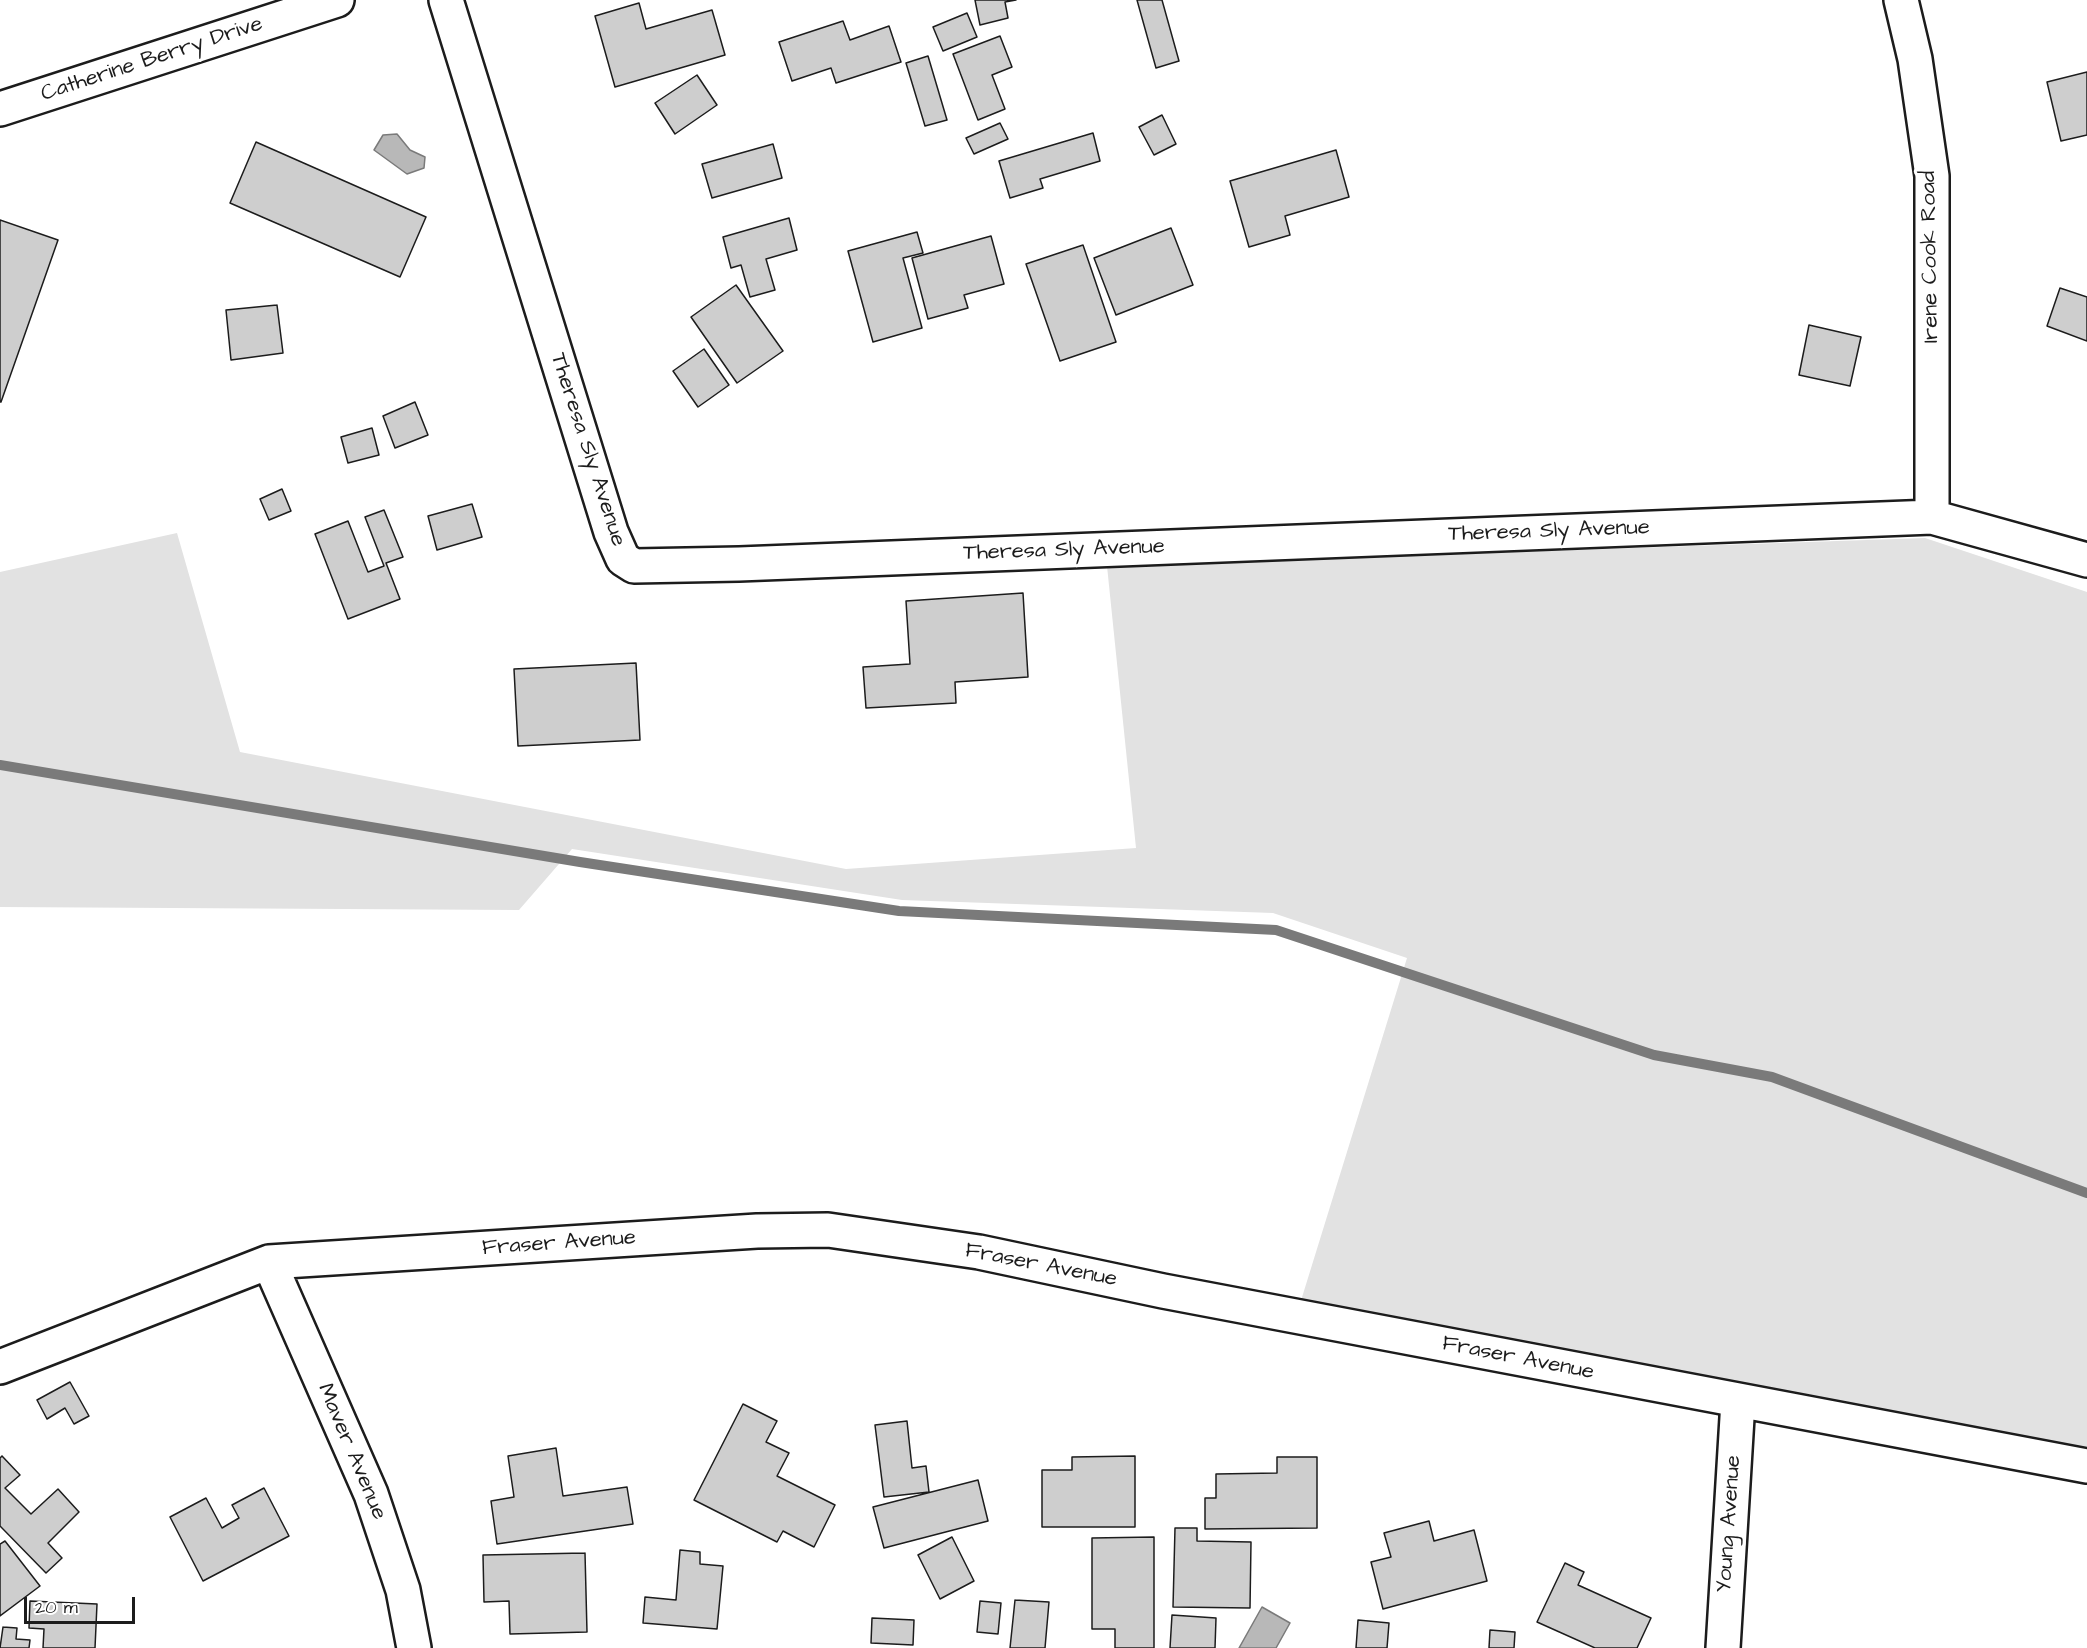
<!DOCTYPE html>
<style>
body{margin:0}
#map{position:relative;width:2087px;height:1648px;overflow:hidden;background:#fff;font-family:"Architects Daughter",sans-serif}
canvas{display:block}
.scale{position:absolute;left:24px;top:1597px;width:111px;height:27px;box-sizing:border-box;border:3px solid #1c1c1c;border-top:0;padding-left:8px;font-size:18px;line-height:21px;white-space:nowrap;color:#1c1c1c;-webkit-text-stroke:4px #fff;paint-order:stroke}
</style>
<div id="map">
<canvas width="2087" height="1648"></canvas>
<div class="scale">20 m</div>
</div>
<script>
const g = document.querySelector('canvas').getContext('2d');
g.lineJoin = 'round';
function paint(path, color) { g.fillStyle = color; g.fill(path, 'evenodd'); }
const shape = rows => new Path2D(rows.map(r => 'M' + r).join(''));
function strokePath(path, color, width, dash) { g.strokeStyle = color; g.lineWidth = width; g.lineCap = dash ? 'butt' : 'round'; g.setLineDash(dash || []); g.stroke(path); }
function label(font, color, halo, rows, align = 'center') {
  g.font = font + ' "Architects Daughter",sans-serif'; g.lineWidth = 6; g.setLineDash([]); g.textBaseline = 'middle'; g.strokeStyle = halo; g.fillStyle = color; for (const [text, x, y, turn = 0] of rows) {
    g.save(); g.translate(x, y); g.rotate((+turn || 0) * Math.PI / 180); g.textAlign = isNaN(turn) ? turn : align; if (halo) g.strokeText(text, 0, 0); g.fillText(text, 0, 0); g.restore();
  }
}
const green = shape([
 [177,533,240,752,846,869,1136,848,1107,566,1925,538,2087,592,2087,1455,1299,1307,1407,958,1273,913,902,900,572,849,519,910,0,907,0,572]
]);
const water = shape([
 [397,134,410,150,425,157,424,168,407,174,374,150,383,135,397,134],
 [1262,1607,1290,1623,1276,1648,1239,1648,1262,1607]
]);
const stream = shape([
 [0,765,580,862,899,911,1276,930,1654,1055,1772,1077,2087,1193]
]);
const building = shape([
 [975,0,1016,0,1005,2,1008,18,980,25,975,0],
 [1137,0,1162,0,1179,61,1156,68,1137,0],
 [639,3,646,29,712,10,725,55,615,87,595,16,639,3],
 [967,13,977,37,943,51,933,27,967,13],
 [843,21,850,40,889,26,901,62,836,83,831,68,792,81,779,42,843,21],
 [1000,36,1012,67,992,75,1005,109,978,120,953,54,1000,36],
 [928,56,947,120,925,126,906,63,928,56],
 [2087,72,2087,135,2061,141,2047,82,2087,72],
 [697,75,717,105,675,134,655,103,697,75],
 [1162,115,1176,144,1154,155,1139,127,1162,115],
 [1000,123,1008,139,974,154,966,138,1000,123],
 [1093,133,1100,161,1040,179,1043,188,1010,198,999,161,1093,133],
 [256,142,426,217,400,277,230,203,256,142],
 [773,144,782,178,712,198,702,164,773,144],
 [1336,150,1349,197,1285,216,1290,235,1249,247,1230,181,1336,150],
 [789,218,797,250,766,259,775,290,750,297,741,265,731,268,723,237,789,218],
 [0,220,58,240,1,402,0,402,0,220],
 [1171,228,1193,285,1116,315,1094,258,1171,228],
 [917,232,923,253,903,258,922,328,873,342,848,251,917,232],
 [991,236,1004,284,964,295,968,308,928,319,912,258,991,236],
 [1083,245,1116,342,1060,361,1026,264,1083,245],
 [736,285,783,351,737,383,691,317,736,285],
 [2060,288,2087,297,2087,341,2047,326,2060,288],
 [277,305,283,353,231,360,226,310,277,305],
 [1809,325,1861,337,1850,386,1799,375,1809,325],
 [704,349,729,385,698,407,673,371,704,349],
 [415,402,428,435,395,448,383,416,415,402],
 [372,428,379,455,348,463,341,437,372,428],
 [282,489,291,511,269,520,260,499,282,489],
 [472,504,482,537,437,550,428,516,472,504],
 [384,510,403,557,386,563,400,599,348,619,315,534,348,521,368,572,384,566,365,517,384,510],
 [1023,593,1028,677,955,682,956,703,866,708,863,667,910,664,906,601,1023,593],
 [636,663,640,740,518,746,514,669,636,663],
 [70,1382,89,1416,74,1424,65,1408,47,1419,37,1400,70,1382],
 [743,1404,777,1421,766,1442,789,1453,777,1476,835,1505,814,1547,783,1531,777,1542,694,1500,743,1404],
 [907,1421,912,1468,926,1466,929,1492,884,1497,875,1425,907,1421],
 [556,1448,563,1496,627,1487,633,1524,497,1544,491,1501,514,1497,508,1456,556,1448],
 [2,1456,20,1475,5,1488,31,1514,58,1489,79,1512,48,1543,62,1558,46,1573,0,1526,0,1458,2,1456],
 [1135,1456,1135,1527,1042,1527,1042,1470,1072,1470,1072,1457,1135,1456],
 [1277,1457,1317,1457,1317,1528,1205,1529,1205,1498,1216,1498,1216,1474,1277,1473,1277,1457],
 [978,1480,988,1521,884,1548,873,1507,978,1480],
 [264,1488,289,1536,203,1581,170,1517,206,1498,222,1528,239,1518,232,1505,264,1488],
 [1429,1521,1434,1541,1474,1530,1487,1581,1383,1609,1371,1562,1391,1557,1384,1533,1429,1521],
 [1175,1528,1197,1528,1197,1541,1251,1542,1250,1608,1173,1607,1175,1528],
 [952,1537,974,1581,940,1599,918,1555,952,1537],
 [1154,1537,1154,1648,1115,1648,1115,1629,1092,1629,1092,1538,1154,1537],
 [5,1541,40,1586,0,1616,0,1544,5,1541],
 [680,1550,700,1552,700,1564,723,1566,717,1629,643,1623,645,1597,676,1600,680,1550],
 [585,1553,587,1632,510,1634,509,1601,484,1602,483,1555,585,1553],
 [1565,1563,1584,1572,1578,1585,1651,1618,1637,1648,1595,1648,1537,1622,1565,1563],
 [1015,1600,1049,1602,1045,1648,1010,1648,1015,1600],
 [30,1601,97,1604,95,1648,43,1648,44,1629,29,1628,30,1601],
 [980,1601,1001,1603,998,1634,977,1632,980,1601],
 [1172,1615,1216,1618,1215,1648,1170,1648,1172,1615],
 [872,1618,914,1620,913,1645,871,1643,872,1618],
 [1358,1620,1389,1623,1387,1648,1356,1648,1358,1620],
 [3,1627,17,1628,16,1639,30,1640,29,1648,0,1648,3,1627],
 [1490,1630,1515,1632,1514,1648,1489,1648,1490,1630]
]);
const minor = shape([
 [446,0,611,532,623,559,634,566,739,564,1932,517,2087,560],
 [1901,0,1915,59,1932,176,1932,517],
 [0,109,337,0],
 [269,1262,371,1494,403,1590,414,1648],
 [0,1367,269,1262,757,1231,828,1230,979,1252,1163,1291,2087,1466],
 [1723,1648,1738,1401]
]);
const streetNames = [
 ["Catherine Berry Drive",152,60,-18],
 ["Irene Cook Road",1931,257,-91],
 ["Theresa Sly Avenue",587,450,72],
 ["Theresa Sly Avenue",1549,532,-2],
 ["Theresa Sly Avenue",1064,551,-2],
 ["Fraser Avenue",559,1244,-4],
 ["Fraser Avenue",1041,1266,11],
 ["Fraser Avenue",1518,1359,11],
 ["Maver Avenue",351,1452,67],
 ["Young Avenue",1730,1524,-86]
];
paint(green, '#e2e2e2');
paint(water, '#b8b8b8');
strokePath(water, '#7a7a7a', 1.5);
strokePath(stream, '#7a7a7a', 10);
paint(building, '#cecece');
strokePath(building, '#1c1c1c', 1.5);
strokePath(minor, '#1c1c1c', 38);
strokePath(minor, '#fff', 33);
label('22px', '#1c1c1c', '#fff', streetNames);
</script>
